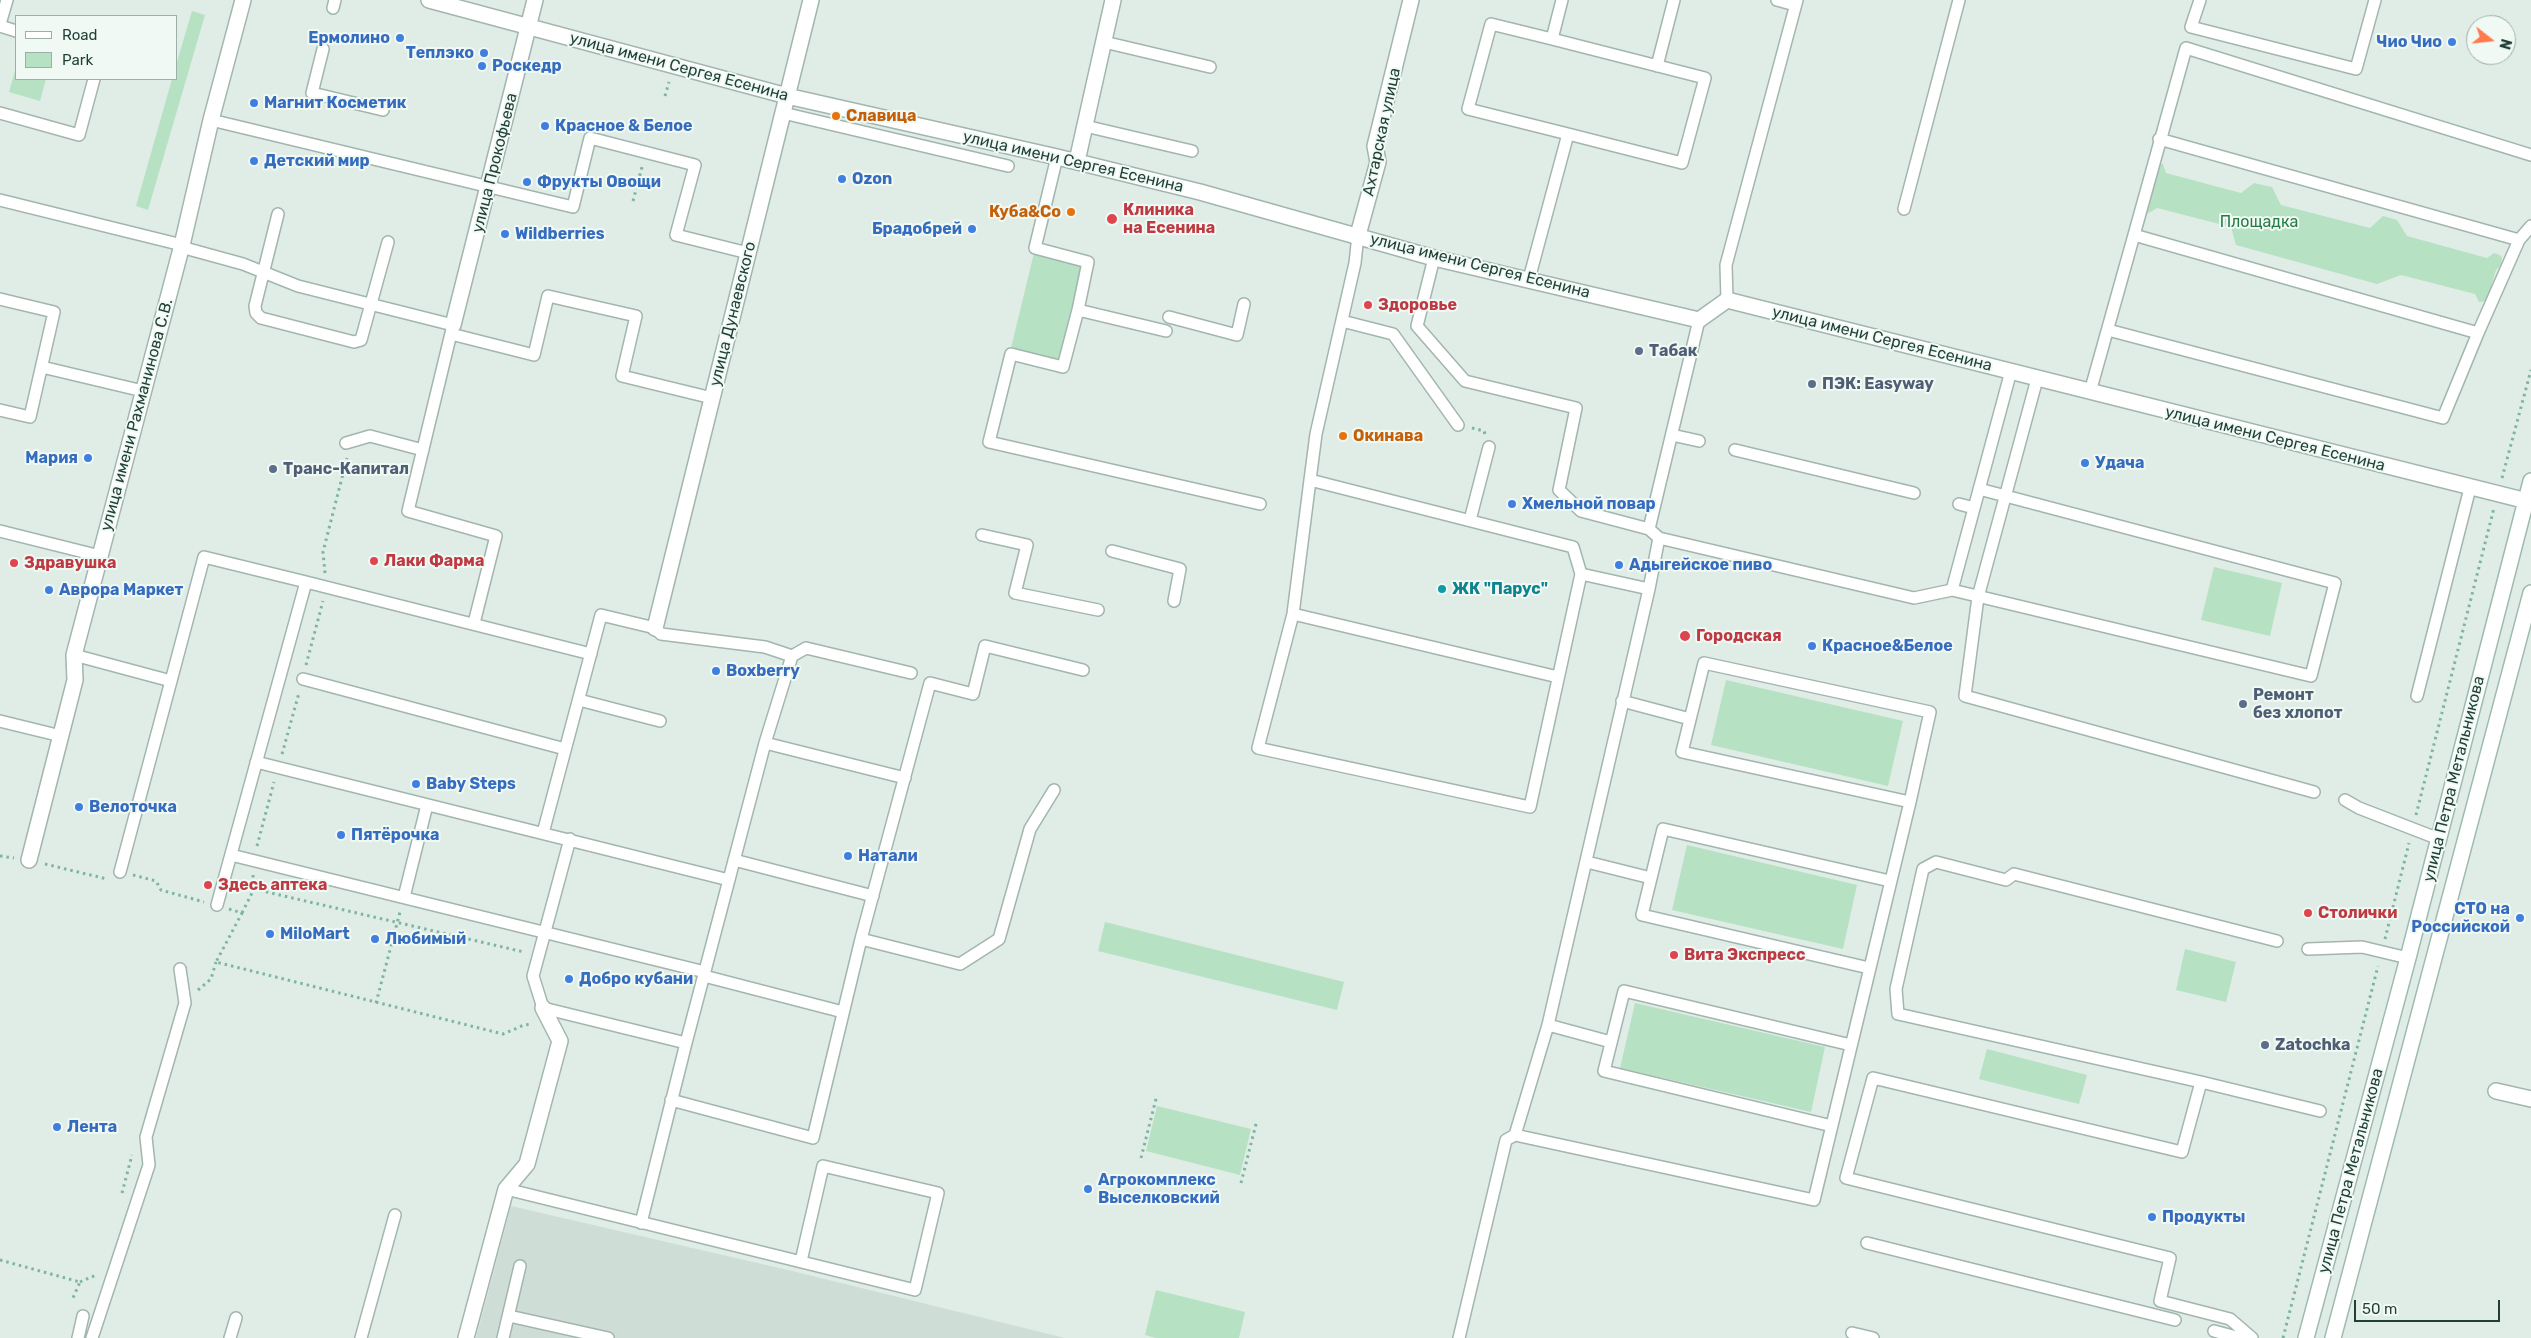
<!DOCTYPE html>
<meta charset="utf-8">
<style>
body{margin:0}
#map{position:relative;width:2531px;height:1338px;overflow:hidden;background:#e0ede7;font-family:Rubik,sans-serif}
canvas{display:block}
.legend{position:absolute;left:15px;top:15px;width:162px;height:65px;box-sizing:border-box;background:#f1f9f5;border:1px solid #9dafa9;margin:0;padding:6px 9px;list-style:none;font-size:15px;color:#1f3f37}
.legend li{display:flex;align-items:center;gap:10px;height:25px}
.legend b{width:25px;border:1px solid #9dafa9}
.north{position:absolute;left:2466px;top:15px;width:50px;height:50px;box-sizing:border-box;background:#f1f9f5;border:1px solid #9dafa9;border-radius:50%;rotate:106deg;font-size:14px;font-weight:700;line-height:20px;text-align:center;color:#1f3f37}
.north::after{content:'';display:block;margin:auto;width:18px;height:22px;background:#ff7a4c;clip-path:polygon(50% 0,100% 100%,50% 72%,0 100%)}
.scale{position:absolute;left:2354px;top:1300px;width:146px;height:22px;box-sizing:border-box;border:2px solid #1f3f37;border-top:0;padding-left:6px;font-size:15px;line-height:18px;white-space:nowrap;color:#1f3f37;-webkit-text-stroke:4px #f1f9f5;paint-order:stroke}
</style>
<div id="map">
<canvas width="2531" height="1338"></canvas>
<ul class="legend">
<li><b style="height:6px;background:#fff"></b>Road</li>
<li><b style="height:14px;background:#b6e1c2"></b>Park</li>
</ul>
<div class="north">N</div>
<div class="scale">50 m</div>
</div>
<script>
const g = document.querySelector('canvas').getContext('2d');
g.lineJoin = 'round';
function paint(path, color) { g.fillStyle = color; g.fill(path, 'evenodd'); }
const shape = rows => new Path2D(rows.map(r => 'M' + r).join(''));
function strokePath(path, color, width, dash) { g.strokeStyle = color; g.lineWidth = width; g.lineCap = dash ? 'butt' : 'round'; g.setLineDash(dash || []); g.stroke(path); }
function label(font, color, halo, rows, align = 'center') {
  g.font = font + ' Rubik,sans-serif'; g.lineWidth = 4; g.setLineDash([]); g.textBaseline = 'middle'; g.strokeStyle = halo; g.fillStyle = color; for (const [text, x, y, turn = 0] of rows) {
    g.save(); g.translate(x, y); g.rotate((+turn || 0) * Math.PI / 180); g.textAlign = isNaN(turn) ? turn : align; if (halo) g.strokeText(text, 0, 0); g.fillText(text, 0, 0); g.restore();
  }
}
const built = shape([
 [511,1206,792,1271,1065,1338,476,1338]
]);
const green = shape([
 [192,11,205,15,148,210,136,206,172,79,176,79,176,65],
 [16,67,16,79,46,79,40,101,9,92],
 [2157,163,2163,164,2166,173,2241,193,2254,183,2272,187,2281,205,2370,228,2383,216,2397,220,2407,236,2487,258,2494,253,2500,255,2502,258,2501,265,2496,270,2487,301,2479,302,2475,294,2401,275,2377,284,2236,245,2231,227,2157,208,2147,214,2143,210],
 [1034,253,1082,265,1059,360,1011,348],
 [2214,567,2282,583,2270,636,2201,620],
 [1726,680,1903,721,1888,786,1711,745],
 [1687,845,1857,885,1843,949,1672,910],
 [1105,922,1344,982,1337,1010,1098,951],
 [2185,949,2236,962,2226,1002,2176,990],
 [1635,1003,1825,1047,1811,1112,1620,1068],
 [1987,1049,2087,1075,2079,1104,1979,1079],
 [1157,1106,1251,1129,1240,1175,1146,1151],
 [1156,1290,1245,1312,1239,1338,1156,1338,1145,1335]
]);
const path = shape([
 [665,96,669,82],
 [633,201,642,167],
 [1472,428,1484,431,1485,434],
 [2502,478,2531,370],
 [325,573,323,552,347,458],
 [306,665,323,601],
 [282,754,299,693],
 [2416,815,2494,508],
 [257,846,274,782],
 [0,856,14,858],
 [45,864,107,879],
 [133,875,156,881,161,890,204,902],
 [253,875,254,889],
 [229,909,242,913,216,962,503,1034,524,1025,532,1024],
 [242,913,254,889,524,952],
 [2385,939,2409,843],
 [198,990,211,979,216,962],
 [376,1003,400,912],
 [1141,1158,1157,1095],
 [1241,1183,1257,1120],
 [122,1193,132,1155],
 [0,1260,80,1282,72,1300],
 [80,1282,96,1275],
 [2283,1338,2378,966]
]);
const lane = shape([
 [1777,0,1795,5],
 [2200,0,2191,27,2356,69,2375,0],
 [333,8,335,0],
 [0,24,7,0],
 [0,26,16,31],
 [1552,39,1705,78,1682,163,1568,134],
 [1104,42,1210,67],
 [323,49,312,93,383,110],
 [1657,66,1674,0],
 [0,113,79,135,94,79],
 [783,113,1008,166],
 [211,120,573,207,590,138,695,165,676,235,748,253],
 [1085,126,1192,151],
 [2159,139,2519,240,2531,226],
 [1057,157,1035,248,1088,262,1078,310,1063,367,1011,354,989,442,1260,504],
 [0,200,182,245],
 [1904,209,1959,0],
 [278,214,255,306,256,313,261,318,354,342,361,340,388,242],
 [2134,235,2186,48,2531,155],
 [181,247,243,264,298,286,453,325,408,511,496,536,474,623],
 [1434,258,1417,326,1465,381,1576,408,1559,490,1581,511,1649,529],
 [1529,279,1568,134,1468,109,1491,24,1552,39,1562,0],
 [0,299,54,312,30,417,0,410],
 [1727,300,1726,265,1797,0],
 [1078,310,1166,331],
 [1169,317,1237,335,1244,304],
 [1342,321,1393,334,1458,425],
 [2478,333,2519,240],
 [451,334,534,355,548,296,636,316,622,376,712,398],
 [42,367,143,391],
 [2037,379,1978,597,1965,696,2314,792],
 [2090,392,2134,235,2478,333,2443,418,2108,330],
 [1672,435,1699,441],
 [346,443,370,436,423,450],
 [1735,450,1914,493],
 [1310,480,1293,614,1258,748,1530,807,1581,574,1573,547,1310,480,1316,434,1355,263,1358,235],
 [1959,504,1974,508],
 [1470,520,1489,447],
 [0,531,100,556],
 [982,535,1027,545,1015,593,1098,610],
 [1659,538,1914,598,1952,590,2011,371],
 [1112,551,1180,569,1174,601],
 [1581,574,1649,589],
 [306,582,591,654],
 [1952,590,2311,676,2335,583,1979,489],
 [1293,614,1558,677],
 [74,655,171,681,120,872],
 [303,679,565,749],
 [171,681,204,557,306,582,217,905],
 [2417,696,2470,488],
 [579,700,660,721],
 [1622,701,1690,719],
 [0,721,61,736],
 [765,743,905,778],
 [256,762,729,880],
 [2345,800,2359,808,2439,839],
 [543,833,601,615,655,628,661,634,765,647,792,656],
 [570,839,533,976,543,1008,686,1043],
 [231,855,705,972],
 [734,860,873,896],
 [1587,862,1651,878],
 [404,897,427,805],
 [861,939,960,964,999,939,1030,829,1054,790],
 [2308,949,2362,947,2408,958],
 [1869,968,1642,915,1663,829,1890,881],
 [704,976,843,1012],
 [1548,1025,1611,1042],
 [2201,1082,1898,1014,1896,989,1923,869,1936,862,2006,880,2014,874,2277,941],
 [671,1100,813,1138,861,939,930,683,973,694,985,646,1083,670],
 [1832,1126,1604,1071,1624,991,1851,1045],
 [1515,1135,1814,1200,1910,802,1930,712,1704,663,1682,752,1910,802],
 [506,1189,915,1290,938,1193,823,1166,801,1261],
 [641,1223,686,1043,765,743,792,656,806,648,911,673],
 [1867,1243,2175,1320],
 [509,1316,608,1338],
 [2214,1331,2240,1338],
 [1852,1333,1873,1338],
 [78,1338,83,1316],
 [92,1338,149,1165,146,1137,185,1003,180,969],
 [230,1338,236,1318],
 [361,1338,395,1215],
 [503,1338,520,1266],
 [1459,1338,1506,1140,1515,1135,1548,1025,1649,589,1659,538,1649,529,1699,320],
 [2252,1338,2230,1319,2160,1301,2170,1258,1846,1178,1873,1078,2182,1152,2201,1082,2320,1111]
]);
const street = shape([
 [429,0,787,96,1057,157,1200,192,1434,258,1699,320,1727,300,2531,502],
 [1077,161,1113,0],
 [1358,235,1378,162,1375,146,1411,0],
 [453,325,535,0],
 [655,628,811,0],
 [29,860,75,680,74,655,182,245,211,120,243,0],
 [2496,1091,2531,1099],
 [466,1338,506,1189,527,1164,560,1041,543,1008]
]);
const secondary = shape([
 [2306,1338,2408,958,2531,481],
 [2333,1338,2531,593]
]);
const markers = [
 [400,38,5,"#3f7fe0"],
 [2452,42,5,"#3f7fe0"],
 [484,53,5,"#3f7fe0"],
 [482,66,5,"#3f7fe0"],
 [254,103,5,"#3f7fe0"],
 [836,116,5,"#e8710a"],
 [545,126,5,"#3f7fe0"],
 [254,161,5,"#3f7fe0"],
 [842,179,5,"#3f7fe0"],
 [527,182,5,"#3f7fe0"],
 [1071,212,5,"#e8710a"],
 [1112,219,6,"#e0444e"],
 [972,229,5,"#3f7fe0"],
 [505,234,5,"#3f7fe0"],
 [1368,305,5,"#e0444e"],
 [1639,351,5,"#5c6f8a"],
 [1812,384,5,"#5c6f8a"],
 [1343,436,5,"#e8710a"],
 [88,458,5,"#3f7fe0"],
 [2085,463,5,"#3f7fe0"],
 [273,469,5,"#5c6f8a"],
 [1512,504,5,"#3f7fe0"],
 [374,561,5,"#e0444e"],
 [14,563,5,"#e0444e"],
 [1619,565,5,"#3f7fe0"],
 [1442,589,5,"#0f9aa8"],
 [49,590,5,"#3f7fe0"],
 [1685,636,6,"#e0444e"],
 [1812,646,5,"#3f7fe0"],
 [716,671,5,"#3f7fe0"],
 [2243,704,5,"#5c6f8a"],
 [416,784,5,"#3f7fe0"],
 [79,807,5,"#3f7fe0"],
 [341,835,5,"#3f7fe0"],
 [848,856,5,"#3f7fe0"],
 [208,885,5,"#e0444e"],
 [2308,913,5,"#e0444e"],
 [2520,918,5,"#3f7fe0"],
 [270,934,5,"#3f7fe0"],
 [375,939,5,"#3f7fe0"],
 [1674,955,5,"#e0444e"],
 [569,979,5,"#3f7fe0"],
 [2265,1045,5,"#5c6f8a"],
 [57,1127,5,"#3f7fe0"],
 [1088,1189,5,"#3f7fe0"],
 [2152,1217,5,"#3f7fe0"]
];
const shopNames = [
 ["Ермолино",390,38,"right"],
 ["Чио Чио",2442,42,"right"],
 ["Теплэко",474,53,"right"],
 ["Роскедр",492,66],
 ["Магнит Косметик",264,103],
 ["Красное & Белое",555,126],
 ["Детский мир",264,161],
 ["Ozon",852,179],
 ["Фрукты Овощи",537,182],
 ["Брадобрей",962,229,"right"],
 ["Wildberries",515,234],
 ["Мария",78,458,"right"],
 ["Удача",2095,463],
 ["Хмельной повар",1522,504],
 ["Адыгейское пиво",1629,565],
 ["Аврора Маркет",59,590],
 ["Красное&Белое",1822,646],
 ["Boxberry",726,671],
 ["Baby Steps",426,784],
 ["Велоточка",89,807],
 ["Пятёрочка",351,835],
 ["Натали",858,856],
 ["СТО на",2510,909,"right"],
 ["Российской",2510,927,"right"],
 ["MiloMart",280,934],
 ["Любимый",385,939],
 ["Добро кубани",579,979],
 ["Лента",67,1127],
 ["Агрокомплекс",1098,1180],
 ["Выселковский",1098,1198],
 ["Продукты",2162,1217]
];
const streetNames = [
 ["улица имени Сергея Есенина",679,67,15],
 ["Ахтарская улица",1382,132,-78],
 ["улица имени Сергея Есенина",1073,162,13],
 ["улица Прокофьева",495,163,-76],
 ["улица имени Сергея Есенина",1480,266,14],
 ["улица Дунаевского",733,314,-76],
 ["улица имени Сергея Есенина",1882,339,14],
 ["улица имени Рахманинова С.В.",137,415,-75],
 ["улица имени Сергея Есенина",2275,439,14],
 ["улица Петра Метальникова",2454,779,-76],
 ["улица Петра Метальникова",2351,1171,-75]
];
const foodNames = [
 ["Славица",846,116],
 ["Куба&Co",1061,212,"right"],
 ["Окинава",1353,436]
];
const healthNames = [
 ["Клиника",1123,210],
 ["на Есенина",1123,228],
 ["Здоровье",1378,305],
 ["Лаки Фарма",384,561],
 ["Здравушка",24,563],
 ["Городская",1696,636],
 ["Здесь аптека",218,885],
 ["Столички",2318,913],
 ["Вита Экспресс",1684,955]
];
const parkNames = [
 ["Площадка",2259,222]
];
const serviceNames = [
 ["Табак",1649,351],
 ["ПЭК: Easyway",1822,384],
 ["Транс-Капитал",283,469],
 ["Ремонт",2253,695],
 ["без хлопот",2253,713],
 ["Zatochka",2275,1045]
];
const cultureNames = [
 ["ЖК \"Парус\"",1452,589]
];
paint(built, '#ceddd6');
paint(green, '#b6e1c2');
strokePath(lane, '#a2b5af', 14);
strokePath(street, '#a2b5af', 18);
strokePath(secondary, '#9dbab0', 18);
strokePath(path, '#7db4a3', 3, [2.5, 4]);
strokePath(lane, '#fff', 11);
strokePath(street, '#fff', 15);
strokePath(secondary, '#fff', 15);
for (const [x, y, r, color] of markers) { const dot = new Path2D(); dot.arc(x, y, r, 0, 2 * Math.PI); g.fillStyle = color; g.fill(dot); strokePath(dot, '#f1f9f5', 2); }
label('bold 16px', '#366cbe', '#f1f9f5', shopNames, 'left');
label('16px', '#1f3f37', '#f1f9f5', streetNames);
label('bold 16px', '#c56008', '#f1f9f5', foodNames, 'left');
label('bold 16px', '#be3a42', '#f1f9f5', healthNames, 'left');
label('16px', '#247b46', '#f1f9f5', parkNames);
label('bold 16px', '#4e5e75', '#f1f9f5', serviceNames, 'left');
label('bold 16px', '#0d838f', '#f1f9f5', cultureNames, 'left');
</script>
